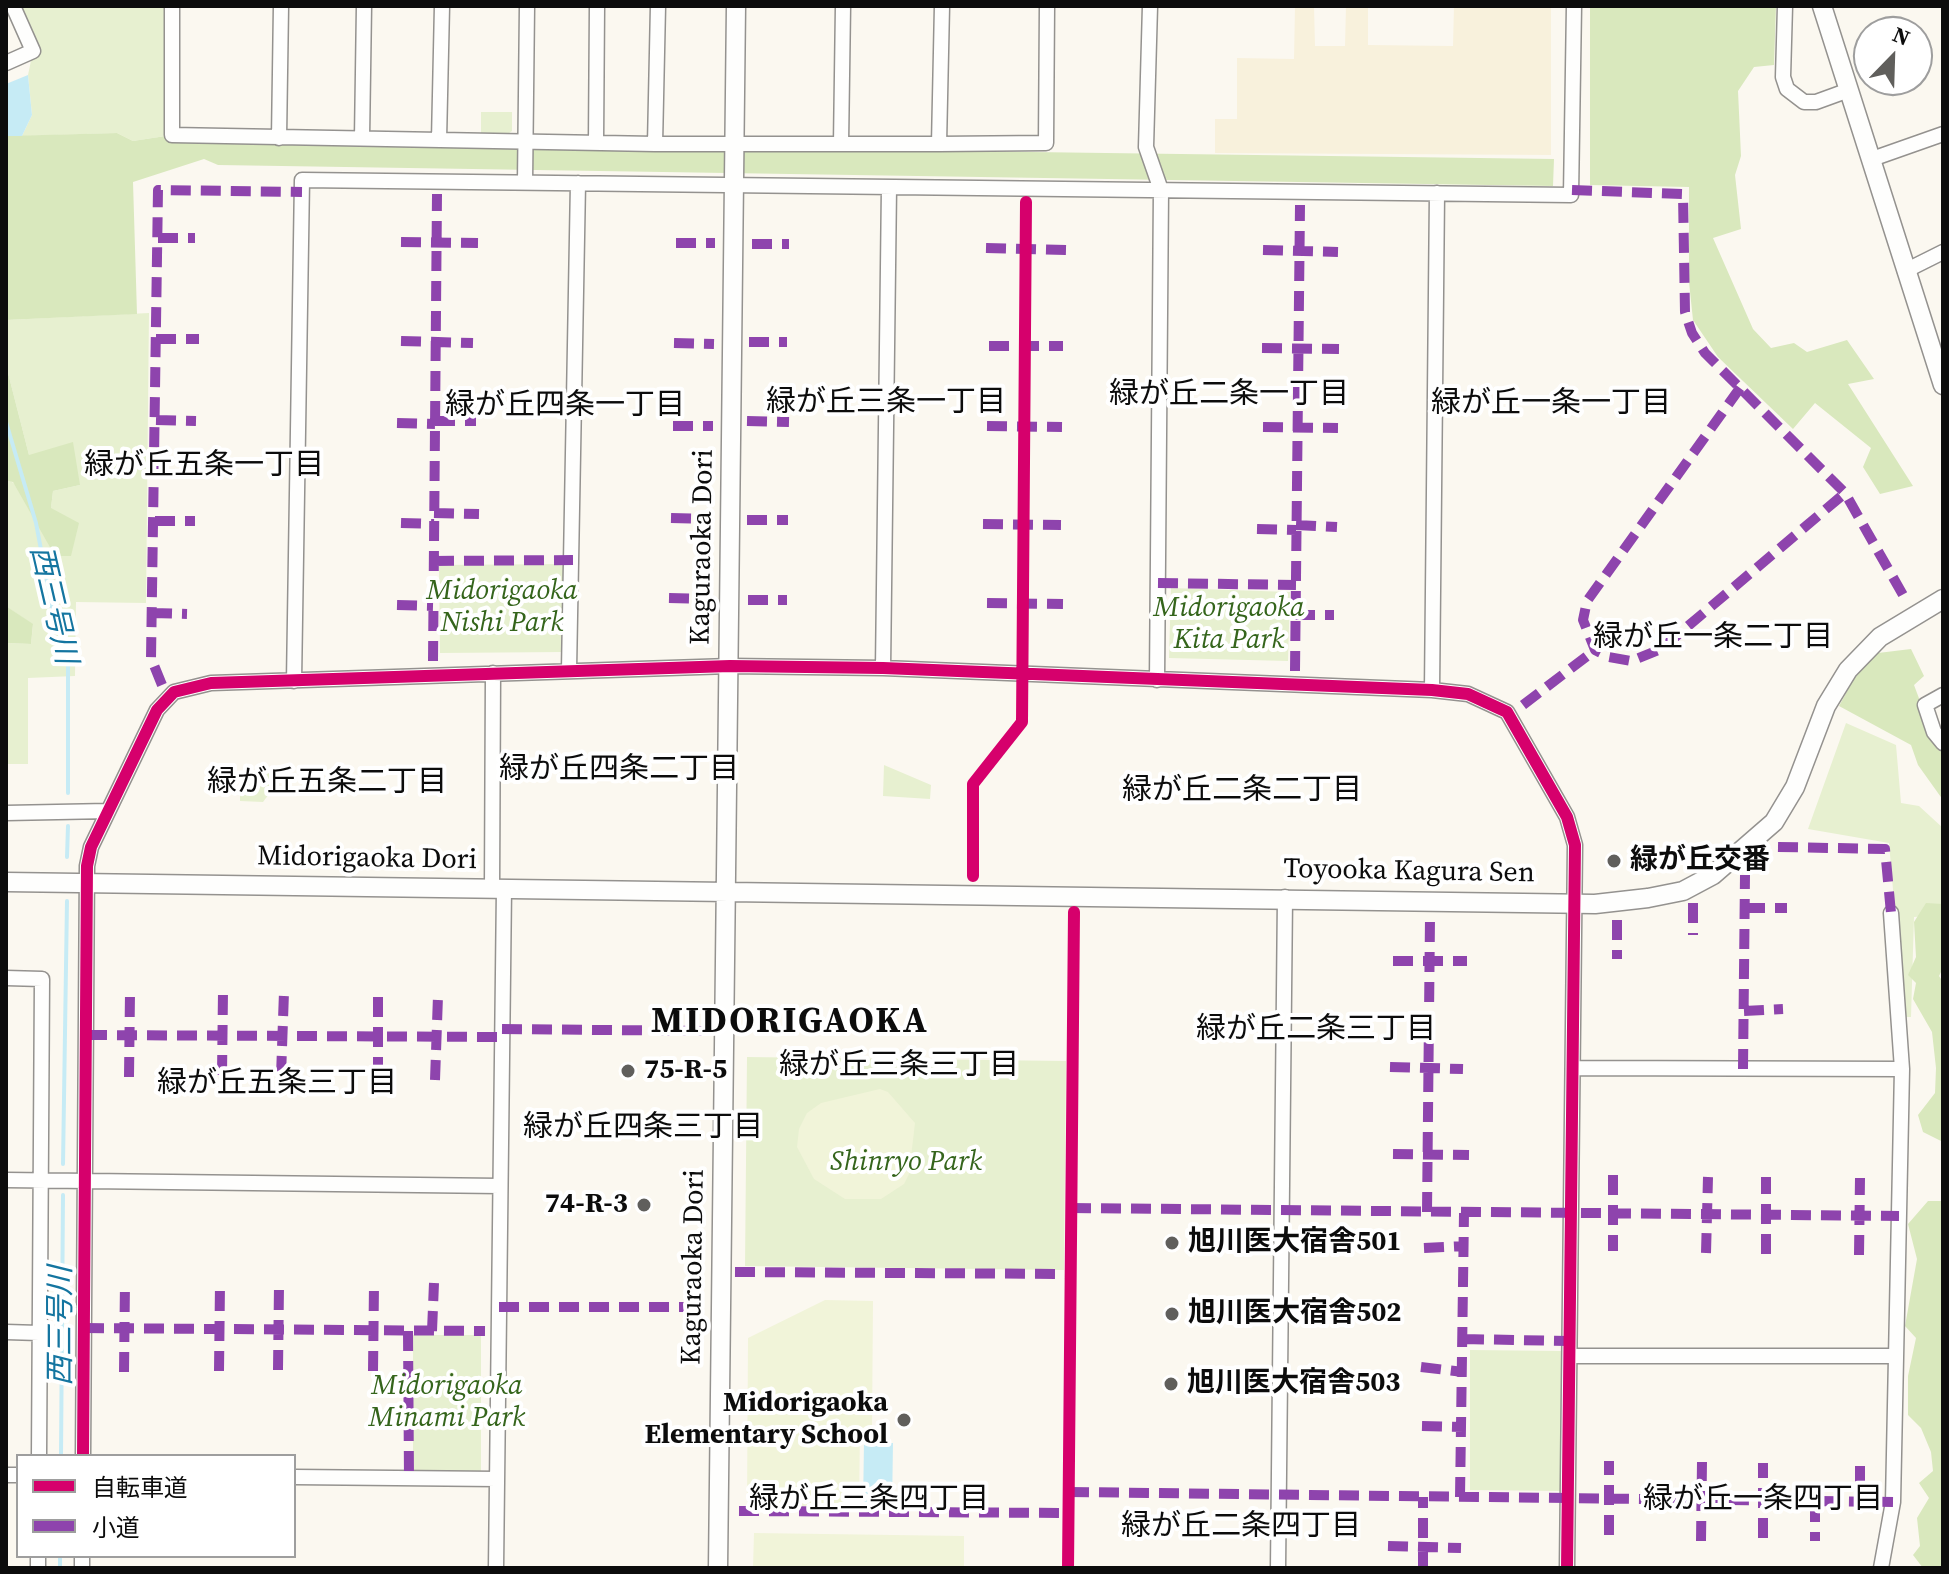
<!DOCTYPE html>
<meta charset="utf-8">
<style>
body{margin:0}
#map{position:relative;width:1949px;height:1574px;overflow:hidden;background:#fbf8f0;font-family:"Source Serif 4","Noto Sans JP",serif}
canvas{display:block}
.frame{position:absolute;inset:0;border:8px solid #0c0c0c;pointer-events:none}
.legend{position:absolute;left:16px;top:1454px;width:280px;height:104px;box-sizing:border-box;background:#fff;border:2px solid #9e9e9e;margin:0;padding:10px 14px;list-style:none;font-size:24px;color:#0c0c0c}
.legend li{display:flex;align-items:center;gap:16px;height:40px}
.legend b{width:40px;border:2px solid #9e9e9e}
.north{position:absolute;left:1853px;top:16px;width:80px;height:80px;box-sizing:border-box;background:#fff;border:2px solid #9e9e9e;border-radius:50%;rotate:23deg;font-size:22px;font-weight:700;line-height:32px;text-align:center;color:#0c0c0c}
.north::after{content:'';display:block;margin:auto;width:28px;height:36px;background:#605f5c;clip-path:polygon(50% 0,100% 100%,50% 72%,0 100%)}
</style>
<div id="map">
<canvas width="1949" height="1574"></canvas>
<div class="frame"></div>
<ul class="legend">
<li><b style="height:10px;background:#d6006c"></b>自転車道</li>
<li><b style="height:10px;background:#8e44ad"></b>小道</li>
</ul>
<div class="north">N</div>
</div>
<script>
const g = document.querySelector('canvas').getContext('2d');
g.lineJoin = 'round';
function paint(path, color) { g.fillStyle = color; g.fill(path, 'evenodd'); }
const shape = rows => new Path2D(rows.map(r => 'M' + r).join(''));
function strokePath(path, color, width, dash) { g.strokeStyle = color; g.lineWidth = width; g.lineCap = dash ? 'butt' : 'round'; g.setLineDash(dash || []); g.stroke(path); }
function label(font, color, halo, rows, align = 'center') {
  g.font = font + ' "Source Serif 4","Noto Sans JP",serif'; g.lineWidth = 8; g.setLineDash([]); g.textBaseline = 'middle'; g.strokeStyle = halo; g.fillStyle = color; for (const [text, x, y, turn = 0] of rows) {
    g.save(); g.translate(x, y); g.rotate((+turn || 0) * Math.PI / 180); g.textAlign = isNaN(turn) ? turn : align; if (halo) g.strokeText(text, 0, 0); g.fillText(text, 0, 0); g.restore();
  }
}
const farmland = shape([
 [1295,6,1314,6,1315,46,1345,46,1346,6,1368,6,1368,45,1453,46,1454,6,1551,6,1551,155,1215,153,1215,119,1237,119,1237,58,1294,59]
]);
const green = shape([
 [13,6,172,6,172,135,133,141,117,133,22,136,32,115,28,75,33,51],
 [481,112,512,112,512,131,505,136,481,135],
 [149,313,146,603,76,602,75,676,28,678,28,764,8,764,6,643,31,644,33,625,6,606,6,481,12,482,51,508,53,491,80,485,29,455,6,365,6,320],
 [563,564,564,652,440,653,439,565],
 [1171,588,1290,592,1288,661,1169,658],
 [1846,723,1896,745,1901,803,1919,806,1943,828,1943,915,1914,917,1911,1017,1904,1017,1889,843,1808,829],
 [884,765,931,785,930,799,883,796],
 [252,770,280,771,279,791,269,794,263,802,240,801,240,787,246,786,252,780],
 [747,1057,1066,1061,1064,1270,745,1266],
 [413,1335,481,1335,481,1472,413,1471],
 [1470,1350,1561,1351,1561,1491,1470,1490]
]);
const forest = shape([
 [1590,6,1776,6,1774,65,1754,67,1738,91,1741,156,1735,175,1741,229,1713,238,1753,329,1771,348,1794,343,1807,352,1847,340,1874,379,1848,384,1913,486,1880,494,1863,467,1871,448,1815,403,1793,429,1718,357,1693,320,1689,282,1689,187,1590,185],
 [117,133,133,141,172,135,210,141,1554,159,1553,186,218,165,204,159,133,182,137,314,6,320,6,136],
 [6,365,29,455,73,442,80,485,53,491,51,508,79,523,71,556,55,556,13,482,6,481],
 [6,606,33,624,31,644,6,643],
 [1911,649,1924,676,1914,685,1932,733,1943,746,1943,800,1918,765,1911,745,1839,706,1857,673,1878,653],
 [1926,903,1943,904,1943,968,1939,976,1943,982,1943,1142,1923,1132,1918,1115,1935,1093,1936,1068,1932,1032,1913,999,1916,983,1908,975,1916,957,1914,922],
 [1928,1201,1943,1201,1943,1568,1923,1568,1913,1555,1920,1546,1917,1518,1929,1498,1919,1483,1933,1471,1931,1452,1921,1428,1908,1415,1908,1376,1916,1338,1905,1326,1917,1259,1908,1224]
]);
const pitch = shape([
 [880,1089,888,1092,915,1123,909,1174,904,1184,881,1199,845,1199,814,1179,797,1147,799,1129,807,1113,821,1103],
 [825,1300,873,1301,872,1429,860,1429,859,1507,747,1506,748,1338],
 [754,1533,964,1536,964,1568,753,1568]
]);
const water = shape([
 [28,75,32,115,22,136,6,136,6,84],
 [864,1442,893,1443,892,1507,863,1507]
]);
const stream = shape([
 [6,422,36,523,52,608,68,656,68,793],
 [67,857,68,826],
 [63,1164,67,901],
 [61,1456,63,1195],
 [60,1568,60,1556]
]);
const minor = shape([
 [172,6,172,135,655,144,939,144,1046,143,1047,6],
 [1150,6,1146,147,1161,190,1157,680],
 [1785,6,1783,77,1787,89,1804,102,1816,102,1849,90],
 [6,63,33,51,13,6],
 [279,138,281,6],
 [362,138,364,6],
 [439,140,442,6],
 [596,142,597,6],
 [655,144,658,6],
 [841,144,843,6],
 [939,144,942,6],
 [1872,159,1943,134],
 [525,182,527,6],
 [1905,271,1943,252],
 [883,668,889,187],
 [569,670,578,183],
 [294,681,302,180,1571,195,1574,6],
 [1432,690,1437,193],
 [1943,695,1925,705,1934,732,1943,743],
 [6,813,108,811],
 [492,888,493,673],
 [6,978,42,979,39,1456],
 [1573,1068,1902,1069],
 [6,1180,500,1186],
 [6,1332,39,1333],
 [1570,1356,1896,1356],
 [83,1456,87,866,91,847,157,710,174,692,211,683,730,666,883,668,1432,690,1468,694,1507,712,1567,817,1575,845,1567,1568],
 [6,1475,18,1475],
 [294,1477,497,1479],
 [38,1568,38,1556],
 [82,1568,82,1556],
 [496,1568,504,888],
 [1278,1568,1285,897],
 [1881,1568,1893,1502,1902,1069,1891,913]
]);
const tertiary = shape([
 [1822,6,1943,385],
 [6,882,1595,904,1648,898,1683,891,1713,875,1774,822,1795,787,1826,706,1848,670,1880,637,1943,599],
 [718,1568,736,6]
]);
const quiet = shape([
 [1572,190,1683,194,1685,312,1692,333,1705,353,1845,493,1907,602],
 [158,238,195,238],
 [401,242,478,243],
 [676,243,715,243],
 [752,244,789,244],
 [986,248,1066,250],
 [1263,250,1338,252],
 [156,339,199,339],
 [401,341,473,343],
 [749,342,787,342],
 [674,343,714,344],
 [989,346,1063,346],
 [1262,348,1339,349],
 [1740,388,1587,601,1583,620,1595,650,1609,657,1631,661,1661,649,1845,493],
 [156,420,196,421],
 [435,421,476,421],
 [747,421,789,422],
 [397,423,435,424],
 [673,426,713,426],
 [987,426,1062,427],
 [1263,427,1338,428],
 [434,513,479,514],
 [671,518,712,519],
 [747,520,788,520],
 [155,521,195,521],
 [401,523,434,524],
 [983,524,1061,525],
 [1296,525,1337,527],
 [1257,529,1296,530],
 [434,561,573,560],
 [1158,583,1296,585],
 [669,598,711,599],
 [748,600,787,600],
 [987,603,1063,604],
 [397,605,433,606],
 [152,613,187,614],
 [1295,615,1334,615],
 [433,661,437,194],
 [1295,671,1300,205],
 [162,685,151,658,158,190,302,192],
 [1523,705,1595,650],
 [1778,847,1885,849,1891,913],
 [1693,903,1693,935],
 [1745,908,1787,908],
 [1617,920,1617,959],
 [1393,961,1467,961],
 [1744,1011,1783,1009],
 [502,1029,706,1031],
 [87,1035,502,1037],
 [1390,1067,1463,1069],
 [1743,1069,1745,875],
 [222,1075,223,992],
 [281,1076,284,992],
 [129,1077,130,993],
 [378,1077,378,996],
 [435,1080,438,996],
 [1393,1154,1469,1155],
 [1613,1175,1613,1251],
 [1071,1208,1899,1216],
 [1427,1212,1430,918],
 [1424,1248,1464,1246],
 [1706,1253,1708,1177],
 [1766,1254,1766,1177],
 [1859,1255,1860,1178],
 [735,1272,1071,1274],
 [499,1307,709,1307],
 [84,1328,485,1331],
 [408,1331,409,1478],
 [432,1331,434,1283],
 [1464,1339,1570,1341],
 [1421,1367,1463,1372],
 [278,1370,279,1286],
 [219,1371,220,1284],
 [373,1371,374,1285],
 [124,1372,125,1282],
 [1422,1426,1464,1427],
 [1860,1466,1860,1502],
 [1069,1492,1893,1502],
 [1460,1497,1464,1213],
 [1815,1502,1815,1541],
 [739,1511,1068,1513],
 [1609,1535,1609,1461],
 [1763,1538,1763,1463],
 [1701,1541,1702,1462],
 [1388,1546,1461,1548],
 [1423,1568,1423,1497]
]);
const cycleway = shape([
 [973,876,973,784,1022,722,1026,202],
 [83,1456,87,866,91,847,157,710,174,692,211,683,730,666,883,668,1432,690,1468,694,1507,712,1567,817,1575,845,1567,1568],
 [1068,1568,1074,912]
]);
const markers = [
 [1614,861,8,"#605f5c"],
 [628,1071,8,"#605f5c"],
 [644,1205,8,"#605f5c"],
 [1172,1243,8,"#605f5c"],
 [1172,1314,8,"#605f5c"],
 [1171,1384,8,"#605f5c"],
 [904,1420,8,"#605f5c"]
];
const streetNames = [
 ["Kaguraoka Dori",703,547,-89],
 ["Midorigaoka Dori",367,859,1],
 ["Toyooka Kagura Sen",1409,872,1],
 ["Kaguraoka Dori",694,1267,-89]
];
const parkNames = [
 ["Midorigaoka",502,592],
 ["Nishi Park",502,624],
 ["Midorigaoka",1229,609],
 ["Kita Park",1229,641],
 ["Shinryo Park",906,1163],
 ["Midorigaoka",447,1387],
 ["Minami Park",447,1419]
];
const poiNames = [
 ["緑が丘交番",1630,861],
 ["75-R-5",644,1071],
 ["74-R-3",628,1205,"right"],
 ["旭川医大宿舎501",1188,1243],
 ["旭川医大宿舎502",1188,1314],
 ["旭川医大宿舎503",1187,1384],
 ["Midorigaoka",888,1404,"right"],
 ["Elementary School",888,1436,"right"]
];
const neighbourhoodNames = [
 ["緑が丘二条一丁目",1229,395],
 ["緑が丘三条一丁目",886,403],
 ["緑が丘一条一丁目",1551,404],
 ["緑が丘四条一丁目",565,406],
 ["緑が丘五条一丁目",204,466],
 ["緑が丘一条二丁目",1713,638],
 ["緑が丘四条二丁目",619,770],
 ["緑が丘五条二丁目",327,783],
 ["緑が丘二条二丁目",1242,791],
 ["緑が丘二条三丁目",1316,1030],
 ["緑が丘三条三丁目",899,1066],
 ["緑が丘五条三丁目",277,1084],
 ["緑が丘四条三丁目",643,1128],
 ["緑が丘三条四丁目",869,1500],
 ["緑が丘一条四丁目",1763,1500],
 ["緑が丘二条四丁目",1241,1527]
];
const waterNames = [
 ["西三号川",52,605,77],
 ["西三号川",62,1326,-90]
];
const districtNames = [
 ["MIDORIGAOKA",790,1023]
];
paint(farmland, '#f8f1dc');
paint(green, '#e7f0d0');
paint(forest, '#d9e8bd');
paint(pitch, '#f1f4d9');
paint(water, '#c6ebf5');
strokePath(stream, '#c6ebf5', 4);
strokePath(minor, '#94928f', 17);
strokePath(tertiary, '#94928f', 21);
strokePath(minor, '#fefefd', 14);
strokePath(tertiary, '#fefefd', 18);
strokePath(quiet, '#8e44ad', 10, [20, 10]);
strokePath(cycleway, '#d6006c', 12);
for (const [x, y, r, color] of markers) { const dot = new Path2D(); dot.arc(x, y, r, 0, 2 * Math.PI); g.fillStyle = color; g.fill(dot); strokePath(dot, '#fff', 3); }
label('28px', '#0c0c0c', '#fff', streetNames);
label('italic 28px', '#35651c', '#fff', parkNames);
label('bold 28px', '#0c0c0c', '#fff', poiNames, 'left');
label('30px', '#0c0c0c', '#fff', neighbourhoodNames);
label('italic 30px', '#1475a0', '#fff', waterNames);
g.letterSpacing = '2px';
label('bold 36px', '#0c0c0c', '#fff', districtNames);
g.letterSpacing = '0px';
</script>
